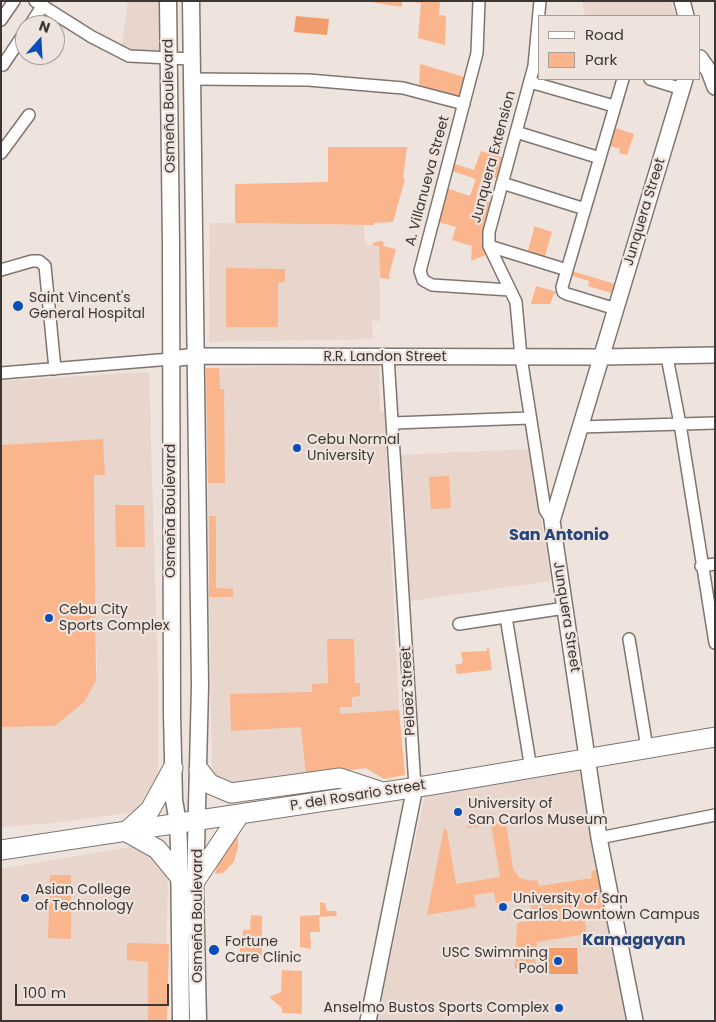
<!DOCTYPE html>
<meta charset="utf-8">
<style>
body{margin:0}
#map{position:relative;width:716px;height:1022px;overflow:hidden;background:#efe3dd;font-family:Poppins,sans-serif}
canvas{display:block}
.frame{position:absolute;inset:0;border:2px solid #3c3735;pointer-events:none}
.legend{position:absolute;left:538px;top:15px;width:162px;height:65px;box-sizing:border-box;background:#efe3dd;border:1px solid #a79e9a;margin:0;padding:6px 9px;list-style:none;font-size:15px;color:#3c3735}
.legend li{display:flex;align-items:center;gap:10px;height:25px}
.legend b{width:25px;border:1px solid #a79e9a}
.north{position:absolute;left:15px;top:15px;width:50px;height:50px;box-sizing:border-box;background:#efe3dd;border:1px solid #a79e9a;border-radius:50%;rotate:19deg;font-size:14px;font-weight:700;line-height:20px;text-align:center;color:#3c3735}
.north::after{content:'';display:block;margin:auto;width:18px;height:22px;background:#094db8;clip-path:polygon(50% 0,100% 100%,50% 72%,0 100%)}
.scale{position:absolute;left:15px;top:984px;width:154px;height:22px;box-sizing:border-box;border:2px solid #3c3735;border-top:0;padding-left:6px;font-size:15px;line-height:18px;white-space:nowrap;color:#3c3735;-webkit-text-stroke:4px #efe3dd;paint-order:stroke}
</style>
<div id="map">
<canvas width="716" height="1022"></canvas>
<div class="frame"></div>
<ul class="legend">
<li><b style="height:6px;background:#fff"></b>Road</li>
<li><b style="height:14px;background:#fab58d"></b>Park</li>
</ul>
<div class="north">N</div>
<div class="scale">100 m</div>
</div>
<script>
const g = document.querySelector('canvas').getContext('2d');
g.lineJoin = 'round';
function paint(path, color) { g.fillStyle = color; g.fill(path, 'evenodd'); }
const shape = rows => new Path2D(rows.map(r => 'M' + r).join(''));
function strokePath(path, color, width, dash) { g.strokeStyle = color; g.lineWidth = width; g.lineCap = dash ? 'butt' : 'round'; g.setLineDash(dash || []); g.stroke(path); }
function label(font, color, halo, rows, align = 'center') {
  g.font = font + ' Poppins,sans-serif'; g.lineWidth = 4.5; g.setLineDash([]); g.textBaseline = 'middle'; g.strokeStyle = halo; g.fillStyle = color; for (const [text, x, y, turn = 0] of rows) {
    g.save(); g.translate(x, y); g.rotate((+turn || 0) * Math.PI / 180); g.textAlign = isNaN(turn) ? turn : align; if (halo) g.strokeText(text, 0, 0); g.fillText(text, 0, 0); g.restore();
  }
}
const built = shape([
 [128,1,164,1,165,50,133,50,122,45],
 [582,1,671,1,676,16,585,15],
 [210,223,364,225,365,245,379,245,380,321,372,321,373,339,209,342],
 [379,364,380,412,384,411,400,727,405,775,384,779,365,768,232,784,221,780,212,773,206,368],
 [149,372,158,680,158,773,135,812,53,823,1,827,1,727,55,726,97,674,92,440,1,445,1,381],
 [530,449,551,581,410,601,398,455],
 [579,770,628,1021,377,1021,425,795],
 [131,847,146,850,168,875,165,1021,1,1021,1,869]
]);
const green = shape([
 [365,1,440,1,439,15,446,16,445,45,418,38,421,3,402,1,402,7],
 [420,64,468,78,461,102,419,87],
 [612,127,634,134,627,155,619,153,620,149,607,145],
 [328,147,407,147,403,178,405,179,393,222,374,223,374,225,235,223,235,184,328,182],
 [481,151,505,158,500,179,484,175,479,186,476,198,493,203,486,233,486,255,471,261,472,246,452,240,456,227,438,222,446,188,470,196,476,179,452,171,455,164,474,170],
 [533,226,552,232,544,259,527,254,534,229],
 [380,241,384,242,383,246,396,249,389,275,390,279,380,278,379,246,372,245,373,243],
 [226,268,285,269,285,282,278,283,278,327,226,327],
 [572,271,615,284,611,293,588,286,589,281,569,275],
 [536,286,557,292,558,293,554,294,550,304,531,304],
 [206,368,219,368,220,389,224,389,225,483,208,483],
 [103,439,105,475,94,475,96,681,84,702,55,726,1,727,1,445],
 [449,476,451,508,431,509,429,477],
 [115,505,144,505,145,547,116,547],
 [209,516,216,516,216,588,233,589,233,597,209,597],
 [327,639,354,639,355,683,360,683,360,696,352,697,352,707,340,707,340,714,399,710,405,775,384,779,366,768,306,775,301,727,231,731,230,694,312,692,312,684,328,683],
 [487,648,489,648,492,670,457,674,455,665,463,663,461,652,487,651],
 [494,813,496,824,506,822,513,869,520,878,531,881,537,879,539,886,592,878,591,871,597,870,605,908,583,912,587,934,537,942,535,968,515,968,517,923,533,920,529,898,496,903,494,892,474,895,476,907,427,915,444,828,447,831,456,884,500,877,491,824,468,828,467,817],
 [236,836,238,836,238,847,234,862,223,873,215,874,217,866],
 [50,875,71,875,71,939,48,938],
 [320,902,325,903,327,911,336,911,337,916,319,917,320,932,310,932,311,949,300,947,300,916,320,915],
 [251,915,262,916,262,955,240,955,240,948,242,948,243,930,250,930],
 [127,943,169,944,167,1021,148,1021,148,962,127,960],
 [282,970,302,971,302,1014,282,1013,282,1008,269,997,281,992]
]);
const water = shape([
 [296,16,329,19,327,35,294,32],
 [539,948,577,948,578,974,539,974]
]);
const minor = shape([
 [35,1,92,37,129,56,191,59],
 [479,1,477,53,420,271,423,280,432,285,510,290],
 [540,1,534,66,489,232,489,246,516,302,521,357,545,510,552,521],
 [1,20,14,1],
 [30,25,43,5],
 [3,65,25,32],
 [191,79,308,80,403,88,464,104],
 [650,79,682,89],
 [530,82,614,106],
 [516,132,600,158],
 [1,153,29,115],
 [502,183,585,209],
 [489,246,567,270],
 [1,270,32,261,39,261,45,266,55,369],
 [616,309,567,294,563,292,562,287,623,79],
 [388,357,415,787],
 [667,357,680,424,715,643],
 [1,373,171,359],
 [393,423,530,418],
 [580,427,715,423],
 [701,566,715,564],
 [506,617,531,769],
 [459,624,565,608],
 [629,639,647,748],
 [599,838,715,815]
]);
const tertiary = shape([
 [682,1,686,16],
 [700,58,709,71,715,87],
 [171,359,196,356,601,357,715,355],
 [368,1021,415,787],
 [635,1021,599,838,552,521,685,79]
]);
const secondary = shape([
 [168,1,171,245,172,714,174,800,178,823,179,846,181,1021],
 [191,1,200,686,195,887,198,1021]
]);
const primary = shape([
 [199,770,210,784,231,793,340,778,379,791],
 [129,829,150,810,173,768],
 [125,831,157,849,180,877],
 [1,850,431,785,715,737],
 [195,881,240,814]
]);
const markers = [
 [18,306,6,"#094db8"],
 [297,448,5,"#094db8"],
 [49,618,5,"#094db8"],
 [458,812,5,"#094db8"],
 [25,898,5,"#094db8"],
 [503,907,5,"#094db8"],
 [214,950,6,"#094db8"],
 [558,961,5,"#094db8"],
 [559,1008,5,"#094db8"]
];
const streetNames = [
 ["Osmeña Boulevard",170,106,-91],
 ["Junquera Extension",494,157,-75],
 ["A. Villanueva Street",428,181,-75],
 ["Junquera Street",645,212,-73],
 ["R.R. Landon Street",385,357],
 ["Osmeña Boulevard",171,511,-90],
 ["Junquera Street",566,617,81],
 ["Pelaez Street",409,691,-93],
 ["P. del Rosario Street",358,796,-9],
 ["Osmeña Boulevard",198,916,-90]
];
const poiNames = [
 ["Saint Vincent's",29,298],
 ["General Hospital",29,314],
 ["Cebu Normal",307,440],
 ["University",307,456],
 ["Cebu City",59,610],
 ["Sports Complex",59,626],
 ["University of",468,804],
 ["San Carlos Museum",468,820],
 ["Asian College",35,890],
 ["of Technology",35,906],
 ["University of San",513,899],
 ["Carlos Downtown Campus",513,915],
 ["Fortune",225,942],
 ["Care Clinic",225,958],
 ["USC Swimming",548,953,"right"],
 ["Pool",548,969,"right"],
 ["Anselmo Bustos Sports Complex",549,1008,"right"]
];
const quarterNames = [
 ["San Antonio",559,536],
 ["Kamagayan",634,941]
];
paint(built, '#e8d5cb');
paint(green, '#fab58d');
paint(water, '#f19c6a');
strokePath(minor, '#7f756f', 14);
strokePath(tertiary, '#7f756f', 18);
strokePath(secondary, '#7f756f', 19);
strokePath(primary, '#7f756f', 21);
strokePath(minor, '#fff', 11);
strokePath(tertiary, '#fff', 15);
strokePath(secondary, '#fff', 16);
strokePath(primary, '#fff', 19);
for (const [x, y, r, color] of markers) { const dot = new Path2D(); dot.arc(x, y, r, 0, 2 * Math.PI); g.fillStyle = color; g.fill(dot); strokePath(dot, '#efe3dd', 2); }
label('14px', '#3c3735', '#efe3dd', streetNames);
label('14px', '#3c3735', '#efe3dd', poiNames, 'left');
label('bold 16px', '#25457b', '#efe3dd', quarterNames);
</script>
